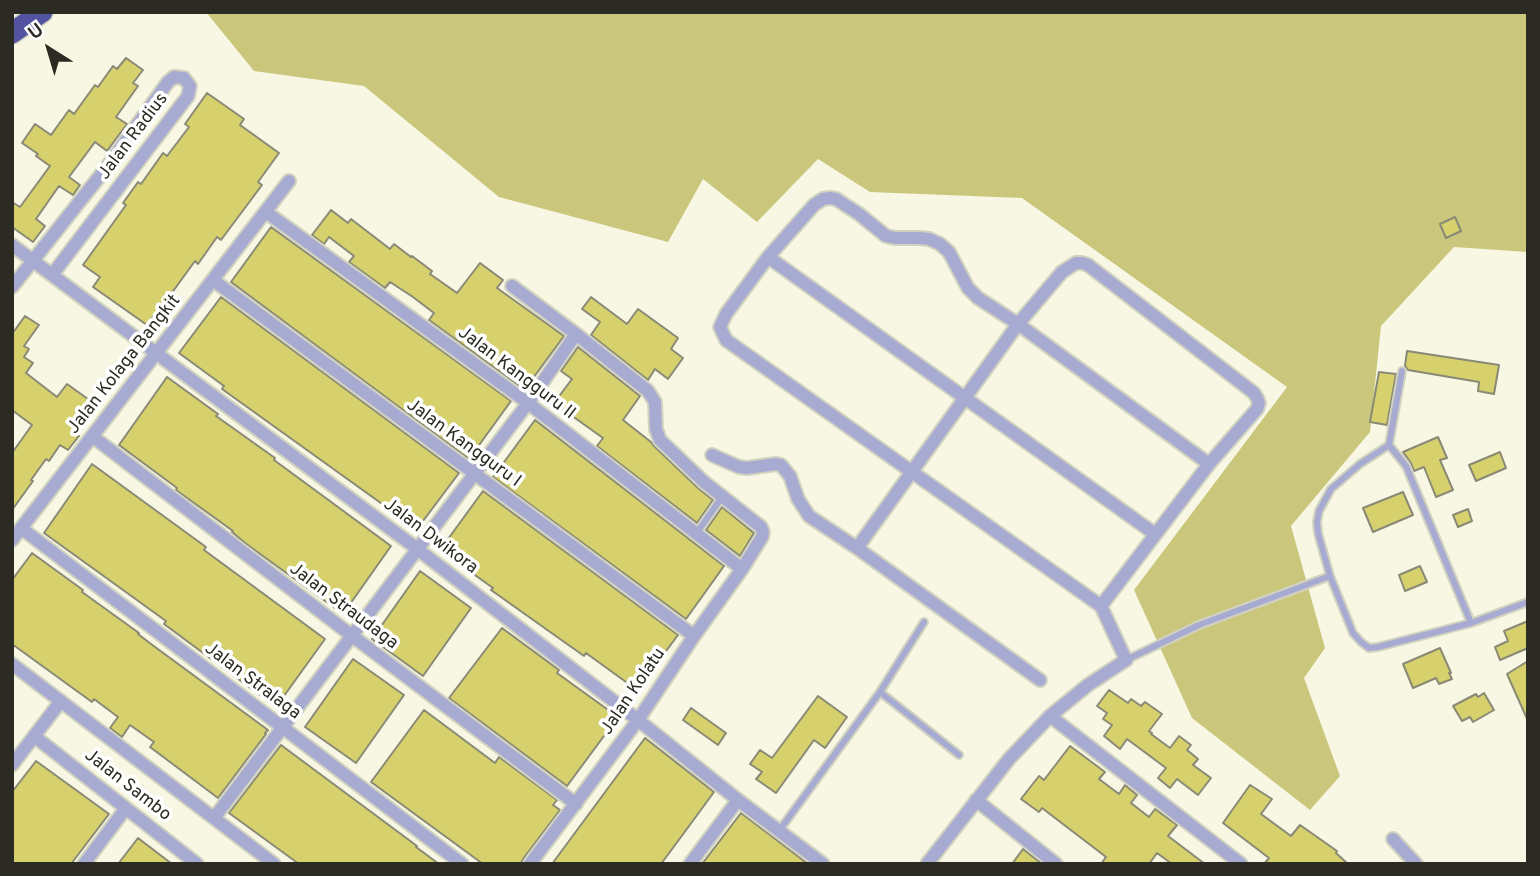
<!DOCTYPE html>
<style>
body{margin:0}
#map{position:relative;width:1540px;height:876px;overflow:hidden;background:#f7f7e3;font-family:Overpass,sans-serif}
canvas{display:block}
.frame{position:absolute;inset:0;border:14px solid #2b2b23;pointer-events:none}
.north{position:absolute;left:14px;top:14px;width:70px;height:70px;-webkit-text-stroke:5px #fff;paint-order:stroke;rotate:323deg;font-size:19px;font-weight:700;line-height:28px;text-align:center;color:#2b2b23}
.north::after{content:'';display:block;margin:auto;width:24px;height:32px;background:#2b2b23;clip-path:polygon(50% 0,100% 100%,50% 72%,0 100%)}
</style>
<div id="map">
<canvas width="1540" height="876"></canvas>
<div class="frame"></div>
<div class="north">U</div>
</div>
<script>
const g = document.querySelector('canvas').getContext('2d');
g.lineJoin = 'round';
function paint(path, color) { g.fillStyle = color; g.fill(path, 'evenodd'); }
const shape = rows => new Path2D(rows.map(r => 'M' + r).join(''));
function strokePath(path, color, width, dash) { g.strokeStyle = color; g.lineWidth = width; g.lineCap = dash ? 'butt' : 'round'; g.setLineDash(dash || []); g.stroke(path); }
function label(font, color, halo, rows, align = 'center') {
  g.font = font + ' Overpass,sans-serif'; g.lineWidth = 7; g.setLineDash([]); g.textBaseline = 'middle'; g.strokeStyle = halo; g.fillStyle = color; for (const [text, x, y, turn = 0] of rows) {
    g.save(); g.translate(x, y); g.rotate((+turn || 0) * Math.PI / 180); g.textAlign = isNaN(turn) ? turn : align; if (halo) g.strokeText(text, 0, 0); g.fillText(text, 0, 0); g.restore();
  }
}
const green = shape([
 [206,12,1528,12,1528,252,1454,247,1381,326,1370,432,1291,526,1325,648,1304,678,1340,776,1310,810,1192,718,1134,590,1287,387,1022,198,870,192,818,159,757,222,703,179,668,242,499,197,364,86,254,71]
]);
const building = shape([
 [126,58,143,70,133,83,138,86,116,117,127,124,107,151,95,142,69,177,80,185,73,195,59,186,36,219,45,226,33,242,12,227,12,202,20,207,50,166,36,156,38,154,22,143,35,124,51,135,69,110,74,114,95,85,98,87,113,66,117,69,126,58],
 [207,93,244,119,240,125,279,153,258,182,262,185,221,240,217,237,198,264,195,261,171,294,175,297,165,311,160,307,147,325,93,287,100,277,83,265,126,205,123,203,138,182,141,184,163,153,167,156,189,127,185,124,207,93],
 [331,210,348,223,351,219,390,249,394,244,411,257,412,256,432,271,430,274,457,293,480,263,503,280,497,288,564,336,528,385,525,382,521,387,429,320,434,313,413,297,390,282,385,288,349,262,354,256,329,237,324,244,312,235,331,210],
 [1455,217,1461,231,1446,238,1440,224,1455,217],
 [271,227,511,401,469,459,231,282,271,227],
 [221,297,459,473,417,529,222,389,224,386,179,353,221,297],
 [591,297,627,324,638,309,678,338,671,349,683,358,668,379,655,369,648,380,591,335,600,322,582,309,591,297],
 [25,316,39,325,24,346,29,349,24,357,33,363,26,373,57,397,67,384,95,404,74,432,79,436,68,450,60,445,49,461,46,459,31,480,33,481,12,510,12,453,32,425,12,410,12,334,25,316],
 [578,347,640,396,623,420,651,442,654,446,698,488,713,500,697,523,597,446,603,438,554,403,572,379,561,371,578,347],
 [1407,351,1499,365,1494,394,1478,391,1479,382,1408,370,1405,366,1407,351],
 [1379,372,1396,374,1387,425,1370,422,1379,372],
 [167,377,218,414,216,416,275,458,274,460,391,546,343,614,245,543,232,532,233,531,176,490,177,488,119,445,167,377],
 [535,420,724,566,686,619,493,477,535,420],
 [1438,437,1447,458,1440,460,1453,490,1436,497,1424,467,1414,471,1411,463,1403,452,1438,437],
 [1500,452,1506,468,1476,481,1469,465,1500,452],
 [92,464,206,547,204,550,325,639,276,707,164,624,166,621,44,533,92,464],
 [483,491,678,635,637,690,586,653,584,656,491,590,493,588,440,550,483,491],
 [1403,492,1413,515,1373,532,1363,508,1403,492],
 [722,507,754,533,740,556,706,530,722,507],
 [1468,509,1472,521,1458,527,1453,515,1468,509],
 [32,553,83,590,82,592,139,633,138,634,151,644,268,730,265,733,266,734,218,798,150,747,154,742,130,725,122,737,110,728,118,717,94,699,92,702,12,644,12,580,32,553],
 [1420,566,1427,582,1405,591,1399,575,1420,566],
 [420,571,471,608,423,676,372,639,420,571],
 [1528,621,1528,648,1500,660,1495,647,1508,641,1504,631,1528,621],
 [502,628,559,670,557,673,618,717,567,786,449,698,502,628],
 [1440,648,1451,673,1449,673,1452,679,1439,684,1436,678,1413,688,1403,664,1440,648],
 [353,659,404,695,356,763,305,727,353,659],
 [1528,661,1528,721,1507,674,1528,661],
 [1109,690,1128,703,1131,699,1141,706,1145,702,1162,714,1149,731,1152,733,1151,734,1170,748,1179,736,1191,745,1187,750,1198,759,1193,765,1211,778,1198,795,1177,779,1170,788,1158,778,1166,768,1127,739,1120,749,1104,736,1112,725,1103,719,1107,713,1097,706,1109,690],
 [1484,693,1494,710,1473,722,1470,717,1462,721,1453,706,1476,694,1478,697,1484,693],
 [818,696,847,717,825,748,814,740,776,793,756,779,762,772,750,764,760,750,772,758,818,696],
 [691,708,726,733,718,745,683,720,691,708],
 [424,710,495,763,499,757,557,800,553,805,560,810,523,859,521,864,483,864,371,782,424,710],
 [645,738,714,792,681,837,661,864,552,864,645,738],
 [281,745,417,846,416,847,439,864,299,864,229,813,281,745],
 [1070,746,1105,772,1099,779,1119,794,1125,785,1137,795,1131,803,1149,817,1155,809,1177,825,1168,836,1205,864,1172,864,1157,853,1149,864,1101,864,1106,857,1093,847,1042,808,1039,812,1021,799,1039,776,1044,780,1070,746],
 [36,761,109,814,71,864,12,864,12,792,36,761],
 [1250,785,1272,799,1261,814,1291,836,1300,825,1337,851,1336,853,1348,864,1264,864,1269,858,1223,823,1250,785],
 [741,813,778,841,808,864,702,864,741,813],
 [138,838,172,864,118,864,138,838],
 [1023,849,1042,864,1012,864,1023,849]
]);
const lane = shape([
 [1402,371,1389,445,1406,466,1471,623],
 [696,534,722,497],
 [1330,576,1353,633,1361,642,1369,648,1378,647,1471,623,1528,602],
 [1126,660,1199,625,1330,576,1318,533,1317,522,1319,511,1331,489,1360,464,1389,445],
 [880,692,959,755],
 [779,831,880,692,924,622]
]);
const street = shape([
 [266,212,528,403,742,569],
 [12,245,416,548,638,720,738,800,823,864],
 [768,257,1155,534],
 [213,280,694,636],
 [512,286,576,334,648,391,655,402,656,429,660,440,704,482,761,527,763,532,762,537,742,569,694,636,638,720,530,864],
 [12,287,107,167,168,82,174,77,184,78,190,86,188,96,52,275],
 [92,436,351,635,576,804],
 [712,455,739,467,747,468,776,464,781,465,790,476,798,499,809,516,857,548,1040,680],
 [21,528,462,864],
 [12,540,289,181],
 [857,548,1018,324,1062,272,1076,263,1082,263,1088,265,1254,393,1257,398,1259,403,1257,409,1209,464,1101,606],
 [12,664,274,864],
 [1050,716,1241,864],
 [34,736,197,864],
 [12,765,61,701],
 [976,800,1056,864],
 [214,818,528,403,576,334],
 [1393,839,1416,864],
 [84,864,126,808],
 [690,864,738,800],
 [927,864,1009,759,1050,716,1088,685,1126,660,1101,606,726,340,720,327,726,314,768,257,814,205,823,199,830,198,836,199,859,214,886,236,895,238,919,238,929,239,940,244,949,252,968,288,978,298,1018,324,1209,464]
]);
const highway = shape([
 [12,33,42,12]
]);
const streetNames = [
 ["Jalan Radius",134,137,-53],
 ["Jalan Kolaga Bangkit",125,365,-52],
 ["Jalan Kangguru II",516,374,37],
 ["Jalan Kangguru I",463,444,36],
 ["Jalan Dwikora",430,537,37],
 ["Jalan Straudaga",343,607,37],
 ["Jalan Stralaga",252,682,37],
 ["Jalan Kolatu",634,692,-56],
 ["Jalan Sambo",127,786,38]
];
paint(green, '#cac77d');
paint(building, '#d6d16d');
strokePath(building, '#898976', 2);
strokePath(lane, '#d2d2c0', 10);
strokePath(street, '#d2d2c0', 16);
strokePath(highway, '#d2d2c0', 24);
strokePath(lane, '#a7abd2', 6);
strokePath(street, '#a7abd2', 12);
strokePath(highway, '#5254a2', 21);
label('18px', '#2b2b23', '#fff', streetNames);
</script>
